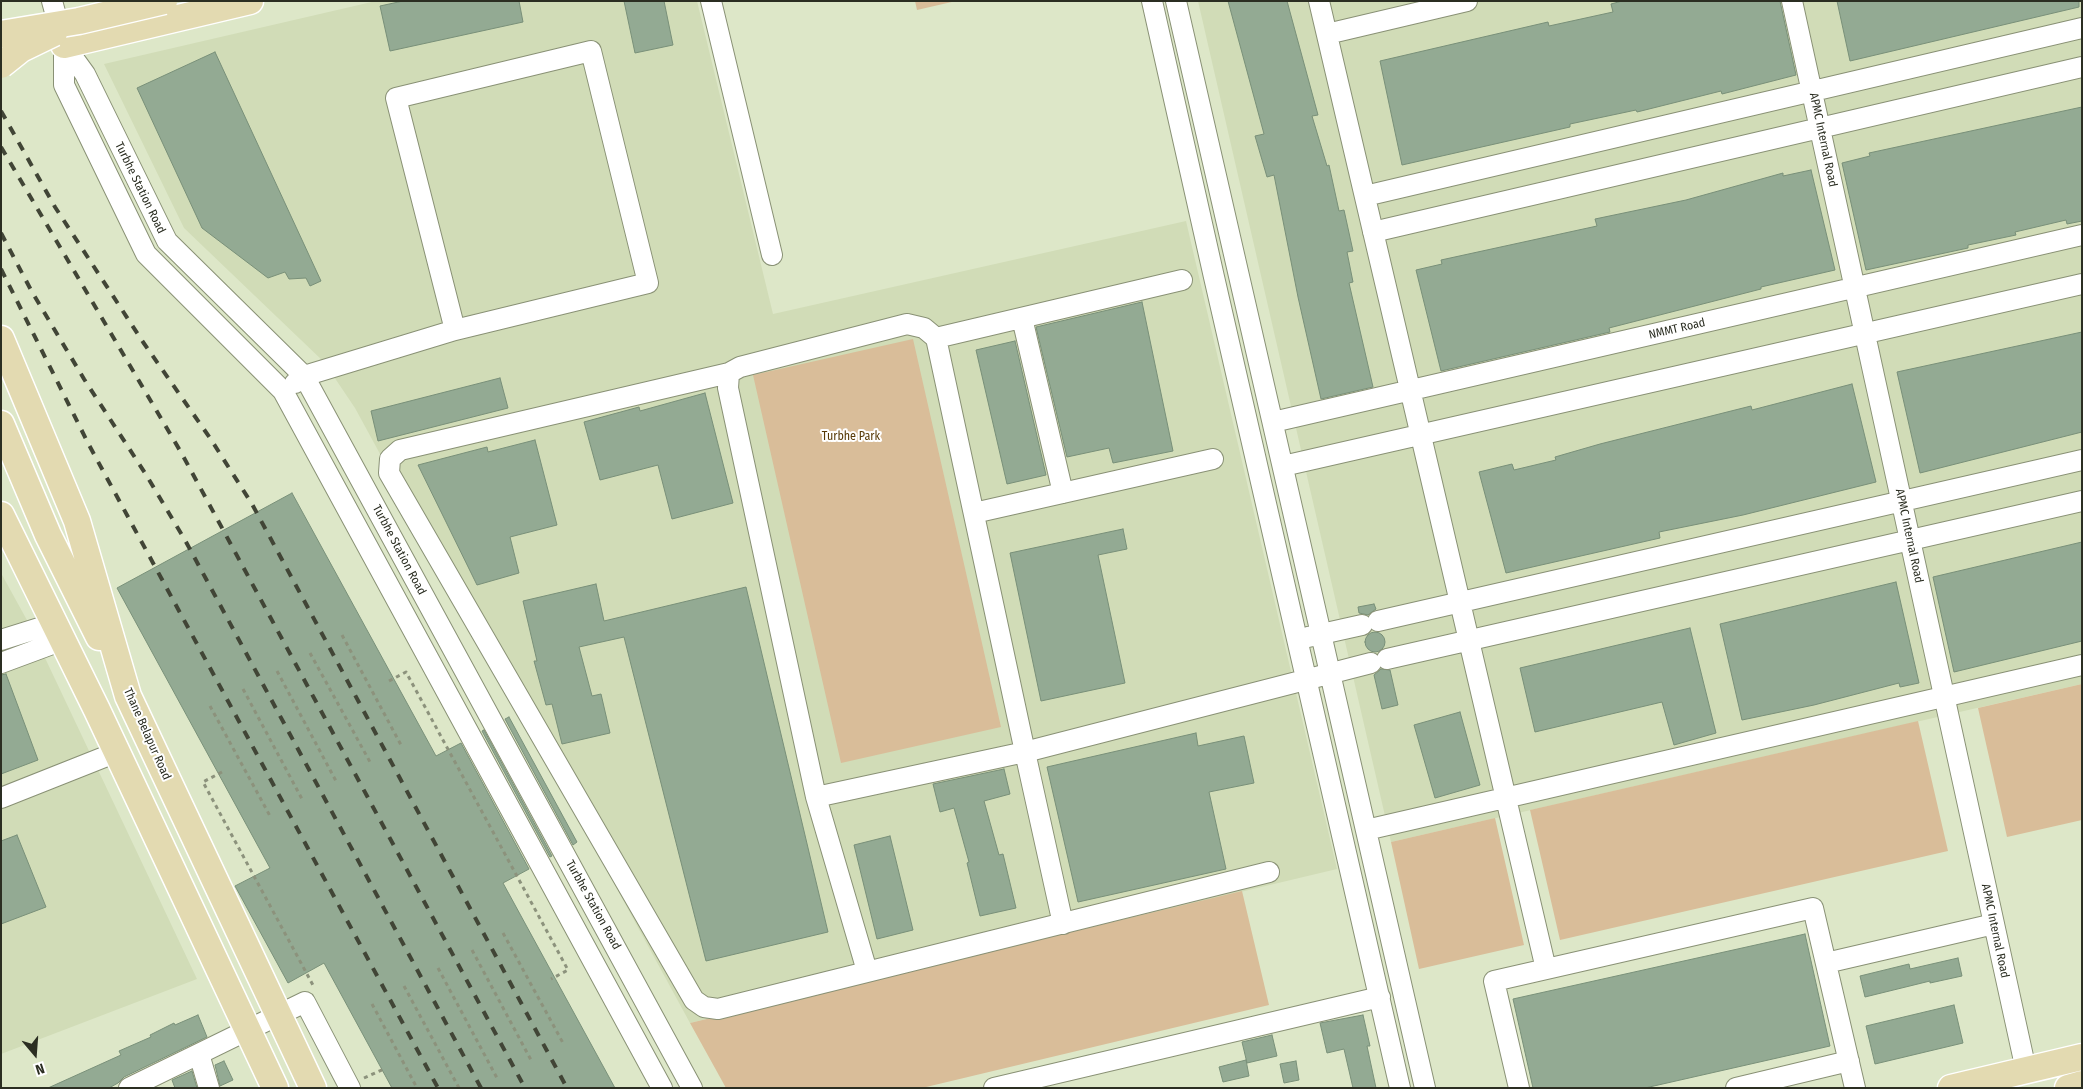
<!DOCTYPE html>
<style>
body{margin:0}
#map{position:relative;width:2083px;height:1089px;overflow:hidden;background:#dde7c8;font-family:"Fira Sans Condensed",sans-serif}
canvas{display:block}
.frame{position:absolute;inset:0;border:2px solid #2b2e22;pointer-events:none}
.north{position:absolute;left:10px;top:1029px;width:50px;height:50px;-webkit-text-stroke:4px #fff;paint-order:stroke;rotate:162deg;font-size:14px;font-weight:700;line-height:20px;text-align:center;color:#2b2e22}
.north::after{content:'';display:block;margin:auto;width:18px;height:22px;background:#2b2e22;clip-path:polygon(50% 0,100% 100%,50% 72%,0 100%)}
</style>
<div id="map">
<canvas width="2083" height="1089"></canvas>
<div class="frame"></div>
<div class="north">N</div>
</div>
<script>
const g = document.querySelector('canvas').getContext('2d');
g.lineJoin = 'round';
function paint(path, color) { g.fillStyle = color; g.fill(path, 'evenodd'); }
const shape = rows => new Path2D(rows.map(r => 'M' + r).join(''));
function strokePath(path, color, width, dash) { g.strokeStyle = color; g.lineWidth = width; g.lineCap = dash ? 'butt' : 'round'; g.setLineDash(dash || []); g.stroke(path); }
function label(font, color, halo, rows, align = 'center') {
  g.font = font + ' "Fira Sans Condensed",sans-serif'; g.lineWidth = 4; g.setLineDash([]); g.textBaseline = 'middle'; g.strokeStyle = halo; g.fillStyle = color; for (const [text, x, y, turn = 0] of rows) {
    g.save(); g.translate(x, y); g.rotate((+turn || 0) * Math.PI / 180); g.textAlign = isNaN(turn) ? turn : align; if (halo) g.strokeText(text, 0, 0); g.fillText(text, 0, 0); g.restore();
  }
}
const built = shape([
 [376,1,697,1,773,314,1186,221,1337,869,690,1023,355,408,324,362,184,228,104,64],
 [1198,1,2082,1,2082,684,1391,842],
 [1,573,28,622,197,979,1,1054]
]);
const green = shape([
 [915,1,956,1,917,10],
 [913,339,1001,727,841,763,753,375],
 [2082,684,2082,820,2007,837,1978,708],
 [1918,721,1948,851,1560,940,1530,810],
 [1495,818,1524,945,1419,969,1391,842],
 [1242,891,1269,1005,922,1088,726,1088,690,1023]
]);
const building = shape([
 [403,1,519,1,523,22,390,51,380,6,403,1],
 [624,1,664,1,673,45,635,53,624,1],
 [1228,1,1287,1,1318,115,1312,116,1327,166,1329,165,1339,211,1344,210,1353,251,1347,252,1353,282,1349,283,1373,387,1321,399,1298,297,1274,175,1267,177,1255,136,1264,134,1228,1],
 [1622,1,1780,1,1796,75,1722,94,1721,91,1637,112,1636,110,1570,124,1570,127,1402,165,1380,61,1548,22,1549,26,1613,12,1611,4,1622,1],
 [1837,1,2079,1,2079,7,1850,61,1837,1],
 [215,52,321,281,310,286,306,278,289,279,285,272,268,278,202,228,137,88,215,52],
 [2082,107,2082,221,2067,224,2066,220,2015,232,2016,235,1968,245,1968,248,1866,270,1842,163,1870,156,1869,153,2082,107],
 [1811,170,1835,270,1761,287,1761,289,1609,328,1610,332,1441,371,1416,270,1442,264,1441,260,1597,226,1595,219,1686,200,1783,173,1783,176,1811,170],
 [1142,302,1173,451,1113,463,1109,448,1067,457,1036,327,1142,302],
 [2082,332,2082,432,1920,473,1897,372,2082,332],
 [1015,341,1046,475,1007,484,976,350,1015,341],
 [500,378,508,408,378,441,371,411,500,378],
 [1852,384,1876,482,1743,515,1659,532,1660,538,1506,573,1479,472,1512,464,1514,470,1556,460,1555,457,1600,444,1751,406,1752,410,1852,384],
 [705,393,733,503,672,519,658,465,600,480,584,422,639,407,640,411,705,393],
 [535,440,557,525,510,537,519,573,477,585,418,465,487,447,488,452,535,440],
 [292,493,436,756,461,743,529,869,503,883,615,1088,392,1088,324,963,288,983,235,886,270,868,117,588,292,493],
 [1123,529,1127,549,1098,555,1125,683,1041,701,1010,553,1123,529],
 [2082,542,2082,641,1954,672,1933,577,2082,542],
 [1896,582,1919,683,1900,687,1899,683,1814,705,1742,720,1720,624,1896,582],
 [596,584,604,621,746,587,828,932,706,961,624,637,579,647,592,696,601,694,610,733,562,744,552,704,546,705,534,661,537,661,523,601,596,584],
 [1374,604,1376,609,1368,615,1359,613,1358,607,1374,604],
 [1690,628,1716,733,1674,745,1662,702,1535,732,1520,668,1690,628],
 '1365 642a10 10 0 1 1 20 0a10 10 0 1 1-20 0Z',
 [1381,669,1390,670,1398,705,1382,709,1374,675,1381,669],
 [6,674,38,760,1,774,1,675,6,674],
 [1460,712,1480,785,1435,798,1414,725,1460,712],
 [509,717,577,842,573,845,505,719,509,717],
 [484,730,552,856,550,857,482,731,484,730],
 [1196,733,1198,746,1244,736,1254,783,1209,792,1226,869,1078,902,1047,767,1196,733],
 [1004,769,1010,794,984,801,999,855,1003,854,1016,908,980,916,967,863,969,862,954,808,940,812,933,784,1004,769],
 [17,835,46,907,1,924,1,841,17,835],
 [890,836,913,930,877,939,854,845,890,836],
 [1805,934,1830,1046,1645,1088,1533,1088,1513,999,1805,934],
 [1958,958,1962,976,1930,983,1930,981,1865,997,1860,976,1909,964,1910,969,1958,958],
 [1954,1005,1963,1043,1875,1064,1866,1026,1954,1005],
 [198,1015,207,1037,124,1077,118,1083,109,1088,48,1088,121,1055,119,1051,151,1037,150,1035,174,1023,175,1025,198,1015],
 [1363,1015,1370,1046,1367,1046,1376,1088,1353,1088,1344,1049,1327,1053,1320,1023,1363,1015],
 [1272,1035,1277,1056,1247,1063,1242,1042,1272,1035],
 [1246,1060,1249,1076,1223,1082,1219,1067,1246,1060],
 [224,1061,233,1080,220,1086,215,1065,224,1061],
 [1296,1061,1299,1080,1284,1083,1280,1064,1296,1061],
 [192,1071,197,1088,175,1088,172,1080,192,1071]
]);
const path = shape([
 [342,635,401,745],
 [310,653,370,762],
 [277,671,336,781],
 [389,681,406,672,568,970,551,979],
 [243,689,302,799],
 [210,706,270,816],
 [222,772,203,782,314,987],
 [503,933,563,1043],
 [472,950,531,1060],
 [438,968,497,1078],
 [404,986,459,1088],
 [372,1004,417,1088],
 [364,1078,384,1069]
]);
const minor = shape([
 [52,1,64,45,64,85,146,254,283,391,662,1088],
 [711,1,772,255],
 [1152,1,1214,277,1400,1088],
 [1176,1,1425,1088],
 [1319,1,1546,969],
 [1792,1,2026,1070],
 [1327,34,1467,1],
 [64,45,85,74,167,241,304,376,692,1088],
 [1365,196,2082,28],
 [1373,232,2082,67],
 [1022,318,1063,493],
 [907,324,924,328,936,338,1025,752,816,797,728,388,729,373,740,367,907,324],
 [936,338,1182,280],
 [729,373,400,450,390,459,389,473,694,1000,704,1007,718,1009,1269,872],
 [295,383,304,376,455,330,648,283,591,51,396,98,455,330],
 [1273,422,2082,235],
 [1283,466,2082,284],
 [974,513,1213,459],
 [1378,621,2082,460],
 [1308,637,1362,625],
 [1,640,55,623],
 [1387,659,2082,501],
 [1,663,63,640],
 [816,797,867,971],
 [1,798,117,752],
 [1366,830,2082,665],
 [1063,924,1025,752,1371,663],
 [1826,963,1994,924],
 [199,1054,209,1088],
 [129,1088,305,1002,350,1088],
 [994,1088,1380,997],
 [1519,1088,1494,981,1813,908,1855,1088],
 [1736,1088,1849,1061]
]);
const major = shape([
 [64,45,250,1],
 [1,339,77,521,128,696,313,1088],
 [1,424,48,535,99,637],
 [1,515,97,710,275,1088],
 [1951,1088,2082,1057],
 [2068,1088,2082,1084]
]);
const rail = shape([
 [1,111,55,207,143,342,210,438,252,504,567,1088],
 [1,147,182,454,525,1088],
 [1,233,32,292,84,379,145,473,185,540,481,1088],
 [1,269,89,445,438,1088]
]);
const majorBridge = shape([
 [1,34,79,21,164,1],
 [1,65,21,49,54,33]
]);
const streetNames = [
 ["APMC Internal Road",1823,140,78],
 ["Turbhe Station Road",140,188,64],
 ["NMMT Road",1677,329,-13],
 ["APMC Internal Road",1909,536,78],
 ["Turbhe Station Road",399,550,62],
 ["Thane Belapur Road",147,734,66],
 ["Turbhe Station Road",593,905,61],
 ["APMC Internal Road",1995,931,78]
];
const parkNames = [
 ["Turbhe Park",851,437]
];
paint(built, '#d1dcb7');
paint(green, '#d9bd99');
paint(building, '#93aa93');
strokePath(building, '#799079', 1);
strokePath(minor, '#899175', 22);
strokePath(major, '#fff', 29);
strokePath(path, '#8c927c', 3, [4, 4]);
strokePath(minor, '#fff', 20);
strokePath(major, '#e3dab1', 26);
strokePath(rail, '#414536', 4, [9, 9]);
strokePath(majorBridge, '#fff', 29, []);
strokePath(majorBridge, '#e3dab1', 26);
label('12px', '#2b2e22', '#fff', streetNames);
label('12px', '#593b08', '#fff', parkNames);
</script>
